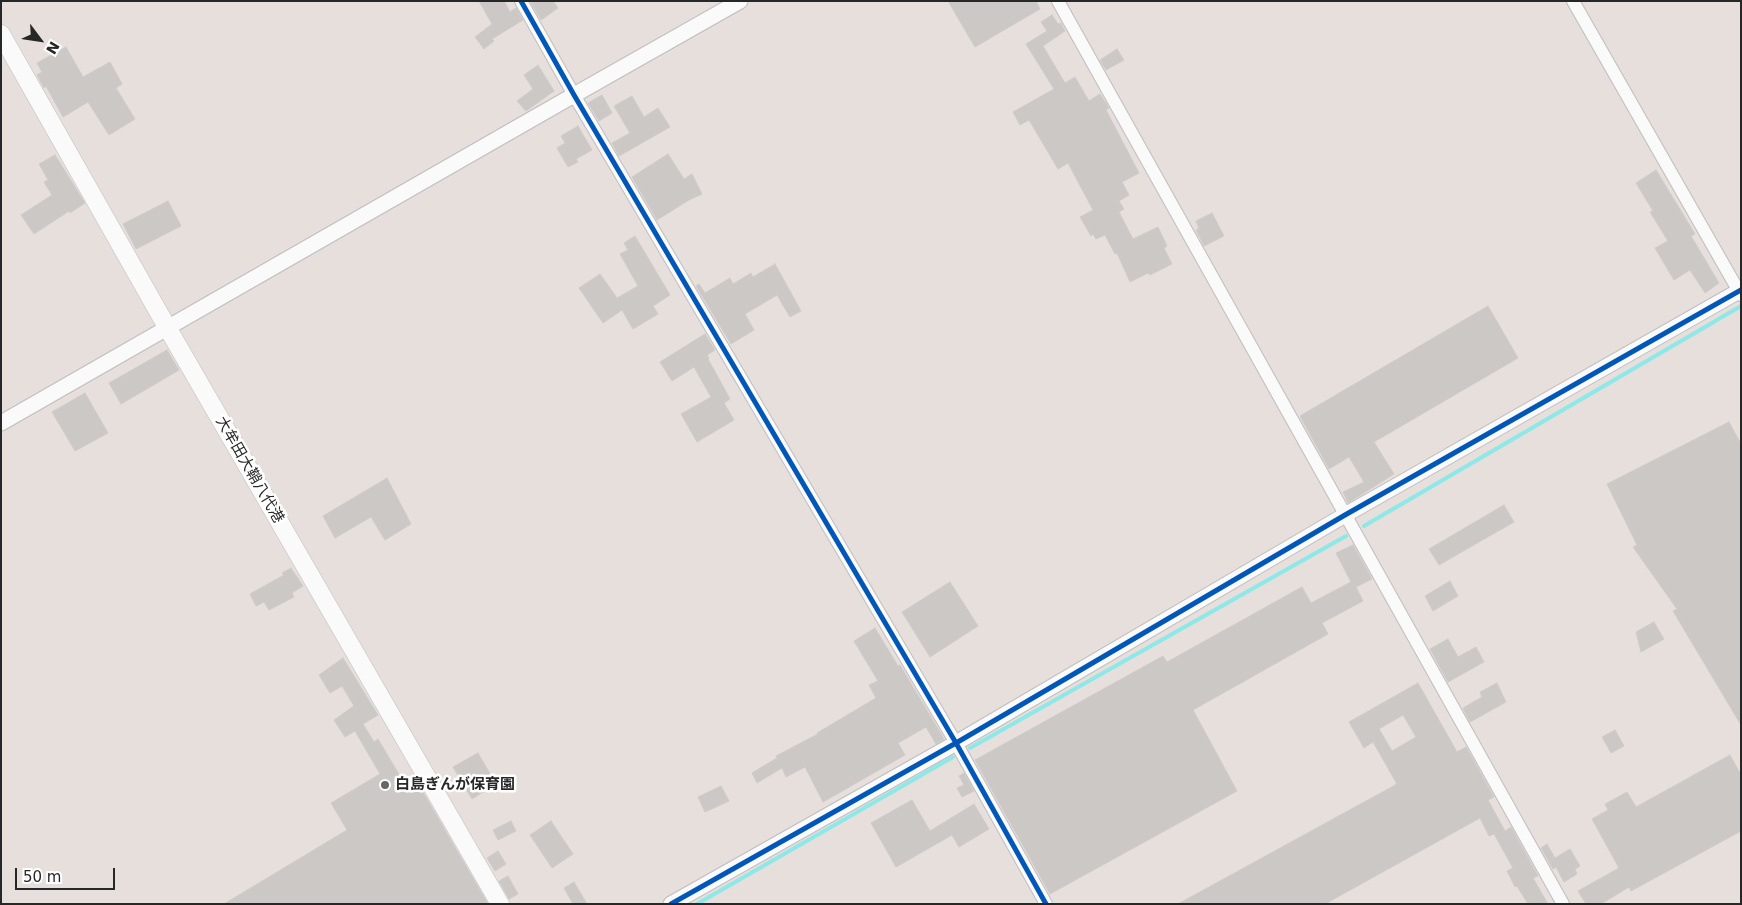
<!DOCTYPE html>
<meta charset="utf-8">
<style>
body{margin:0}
#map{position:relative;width:1742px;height:905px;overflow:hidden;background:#e6dfdc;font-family:"DejaVu Sans",sans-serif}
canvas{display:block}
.frame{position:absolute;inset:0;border:2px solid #272727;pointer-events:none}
.north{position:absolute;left:15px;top:15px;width:50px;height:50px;-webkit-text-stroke:4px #fff;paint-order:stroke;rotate:121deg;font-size:14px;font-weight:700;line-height:20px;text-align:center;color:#272727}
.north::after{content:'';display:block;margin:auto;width:18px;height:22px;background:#272727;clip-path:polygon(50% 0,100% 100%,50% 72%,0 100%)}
.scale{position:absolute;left:15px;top:868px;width:100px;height:22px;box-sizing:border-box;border:2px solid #272727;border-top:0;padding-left:6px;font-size:15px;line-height:18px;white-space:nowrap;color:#272727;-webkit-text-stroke:4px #fff;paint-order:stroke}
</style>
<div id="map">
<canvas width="1742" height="905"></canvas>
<div class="frame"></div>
<div class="north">N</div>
<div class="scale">50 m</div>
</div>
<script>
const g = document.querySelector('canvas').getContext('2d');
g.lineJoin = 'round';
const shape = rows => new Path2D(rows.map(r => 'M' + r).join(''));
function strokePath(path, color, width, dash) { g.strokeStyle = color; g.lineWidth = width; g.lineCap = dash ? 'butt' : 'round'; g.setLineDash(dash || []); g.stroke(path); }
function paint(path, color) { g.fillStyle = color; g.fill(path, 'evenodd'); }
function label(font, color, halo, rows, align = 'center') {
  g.font = font + ' "DejaVu Sans","Noto Sans JP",sans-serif'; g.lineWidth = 5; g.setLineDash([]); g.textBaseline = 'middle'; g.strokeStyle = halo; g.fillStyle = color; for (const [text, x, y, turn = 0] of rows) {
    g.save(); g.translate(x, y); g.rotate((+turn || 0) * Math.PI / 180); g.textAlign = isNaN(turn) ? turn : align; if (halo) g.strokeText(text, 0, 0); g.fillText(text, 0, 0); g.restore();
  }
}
const stream = shape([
 [1364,526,1741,306],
 [970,748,1346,536],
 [697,904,953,757]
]);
const building = shape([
 [479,1,504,1,510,12,516,8,523,20,492,39,494,41,484,49,475,37,492,24,479,1],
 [530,1,553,1,558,8,541,20,530,1],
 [948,1,1036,1,1040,9,975,47,948,1],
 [1052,15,1058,24,1061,23,1065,31,1043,46,1065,83,1075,77,1089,101,1100,94,1109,108,1106,110,1139,173,1122,182,1129,195,1119,201,1124,209,1119,212,1133,239,1158,227,1167,246,1164,248,1172,264,1150,275,1148,273,1130,282,1117,253,1115,254,1105,235,1096,239,1093,234,1091,236,1080,217,1093,210,1068,163,1058,169,1029,120,1020,125,1013,112,1054,89,1026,44,1047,31,1041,22,1052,15],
 [66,47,83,77,110,62,122,84,116,88,135,119,109,135,88,102,63,117,46,86,44,88,37,75,42,72,37,63,66,47],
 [1117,49,1124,60,1106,70,1100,60,1117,49],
 [538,65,554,91,526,111,517,101,533,89,524,75,538,65],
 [602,95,612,113,599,121,588,103,602,95],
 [632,96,644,117,658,108,670,127,619,156,612,143,630,133,614,106,632,96],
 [578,126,592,150,576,159,578,162,568,167,557,148,565,143,561,136,578,126],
 [668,154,684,179,692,174,702,194,689,200,657,220,632,177,668,154],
 [55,155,85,203,70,213,69,211,34,234,21,215,52,195,44,182,48,180,39,164,55,155],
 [1656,170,1695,234,1691,236,1719,283,1705,293,1690,270,1674,280,1655,248,1668,241,1650,212,1653,211,1636,183,1656,170],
 [168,201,181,226,136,249,123,224,168,201],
 [1212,213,1224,236,1204,246,1196,230,1199,228,1196,221,1212,213],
 [635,236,670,295,653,306,658,314,633,329,622,310,603,323,579,288,600,274,617,298,638,286,620,254,628,250,624,243,635,236],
 [775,264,801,311,790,317,777,295,745,314,754,330,731,344,696,286,699,284,705,293,730,278,733,284,751,273,753,277,775,264],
 [1488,306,1518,358,1374,442,1394,474,1348,503,1343,492,1364,482,1349,457,1329,469,1300,416,1488,306],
 [705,334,715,350,707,355,709,358,708,359,730,399,724,403,734,420,697,442,681,414,711,397,694,367,672,381,660,362,705,334],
 [167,350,179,370,121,404,109,383,167,350],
 [85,393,108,433,75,451,52,412,85,393],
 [1729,422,1741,444,1741,725,1673,611,1677,609,1633,547,1637,545,1607,484,1729,422],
 [387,478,411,524,385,540,371,517,335,538,323,516,387,478],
 [1504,505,1514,522,1439,565,1429,549,1504,505],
 [1353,545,1372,579,1356,587,1363,601,1322,623,1328,634,1193,710,1237,791,1050,894,975,760,1163,656,1167,662,1302,587,1311,603,1351,582,1336,553,1353,545],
 [291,568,303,586,292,593,294,597,269,610,264,602,256,606,250,594,284,575,282,573,291,568],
 [1450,581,1458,596,1433,611,1425,596,1450,581],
 [950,582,978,626,930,657,902,612,950,582],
 [1654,622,1664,639,1641,652,1636,632,1654,622],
 [875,628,898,666,900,665,944,739,936,744,926,727,898,743,905,755,823,802,805,767,786,777,782,768,757,783,752,773,777,758,776,756,818,734,817,733,876,698,869,685,878,681,854,641,875,628],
 [1448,639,1458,657,1476,647,1484,662,1448,682,1430,649,1448,639],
 [343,658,378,715,363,724,374,742,378,739,410,793,420,787,488,904,224,904,347,830,331,803,380,774,355,731,345,737,334,720,354,706,342,686,330,693,319,675,343,658],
 [1418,683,1457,752,1466,747,1494,797,1488,800,1505,831,1511,827,1538,876,1533,878,1548,904,1528,904,1517,886,1515,887,1507,871,1513,868,1494,834,1489,836,1480,818,1325,904,1178,904,1397,784,1373,742,1364,748,1349,722,1418,683],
 [1403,715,1416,737,1392,751,1379,729,1403,715],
 [1497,683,1506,702,1470,722,1463,708,1482,697,1480,692,1497,683],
 [1615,730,1624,746,1611,753,1602,737,1615,730],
 [478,753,496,784,472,799,453,767,478,753],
 [1730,755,1741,775,1741,831,1631,891,1629,887,1601,904,1586,904,1578,891,1619,868,1592,819,1608,810,1605,804,1627,792,1636,807,1730,755],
 [964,773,974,791,962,797,957,788,964,785,959,776,964,773],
 [721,786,729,801,705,812,698,797,721,786],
 [912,800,930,831,974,804,989,829,959,847,952,835,896,867,871,823,912,800],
 [511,821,516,831,498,840,493,830,511,821],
 [551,821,573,854,552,868,530,835,551,821],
 [1547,844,1555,858,1570,849,1580,866,1575,869,1577,874,1564,882,1556,867,1553,869,1541,848,1547,844],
 [498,851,506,864,495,871,487,858,498,851],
 [508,876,518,894,509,899,499,881,508,876],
 [574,882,587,904,573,904,564,888,574,882]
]);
const minor = shape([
 [521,1,574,95,956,743,1046,904],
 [1058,1,1563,904],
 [1573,1,1741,295]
]);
const tertiary = shape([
 [1,423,574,95,740,1],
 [671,904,956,743,1345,515,1739,291]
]);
const secondary = shape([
 [1,34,167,327,500,904]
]);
const cycleway = shape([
 [521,1,574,95,956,743,1046,904],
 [671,904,956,743,1345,515,1741,290]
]);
const markers = [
 [385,785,5,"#6a6766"]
];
const streetNames = [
 ["大牟田大鞘八代港",249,470,60]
];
const poiNames = [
 ["白島ぎんが保育園",395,785]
];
strokePath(stream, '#8ee8e8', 4);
paint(building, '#ccc8c6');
strokePath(building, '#d0cbc8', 1);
strokePath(minor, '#bfbdbe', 14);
strokePath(tertiary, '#bfbdbe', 17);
strokePath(secondary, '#bfbdbe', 19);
strokePath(minor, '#fbfafa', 12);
strokePath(tertiary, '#fbfafa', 15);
strokePath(secondary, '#fbfafa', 18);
strokePath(cycleway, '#0057b8', 5);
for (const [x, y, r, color] of markers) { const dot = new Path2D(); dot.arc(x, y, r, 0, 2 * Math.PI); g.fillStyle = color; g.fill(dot); strokePath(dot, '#fff', 2); }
label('15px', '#272727', '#fff', streetNames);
label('bold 15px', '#272727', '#fff', poiNames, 'left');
</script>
